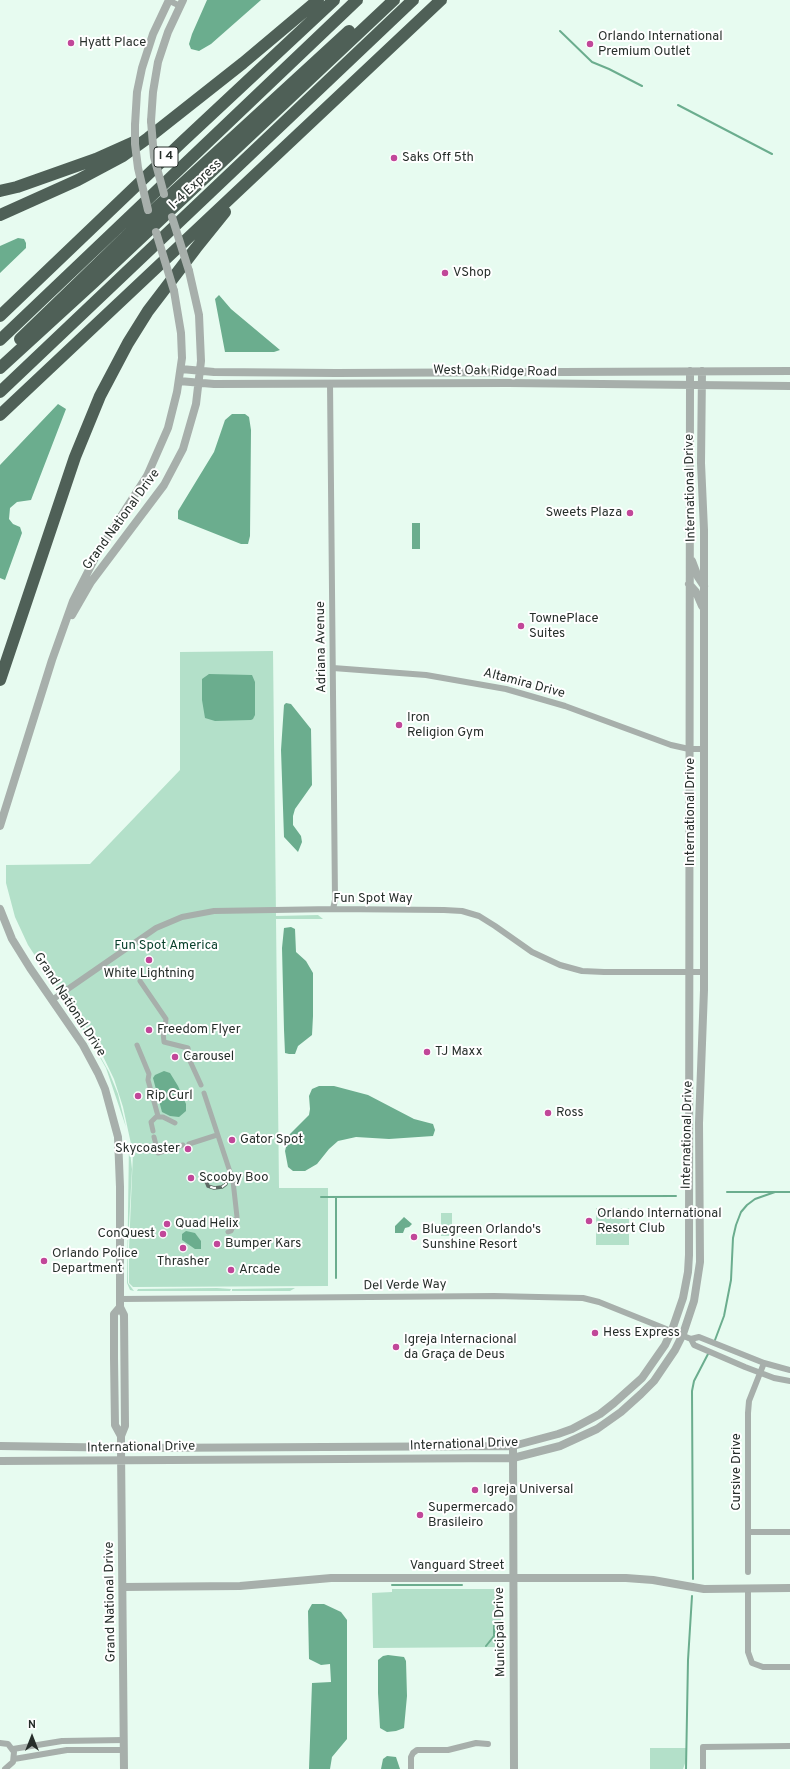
<!DOCTYPE html>
<meta charset="utf-8">
<style>
body{margin:0}
#map{position:relative;width:790px;height:1769px;overflow:hidden;background:#e7fbf0;font-family:Overpass,sans-serif}
canvas{display:block}
.north{position:absolute;left:12px;top:1717px;width:40px;height:40px;-webkit-text-stroke:3px #fff;paint-order:stroke;rotate:0deg;font-size:11px;font-weight:700;line-height:16px;text-align:center;color:#262e2a}
.north::after{content:'';display:block;margin:auto;width:14px;height:18px;background:#262e2a;clip-path:polygon(50% 0,100% 100%,50% 72%,0 100%)}
</style>
<div id="map">
<canvas width="790" height="1769"></canvas>
<div class="north">N</div>
</div>
<script>
const g = document.querySelector('canvas').getContext('2d');
g.lineJoin = 'round';
function paint(path, color) { g.fillStyle = color; g.fill(path, 'evenodd'); }
const shape = rows => new Path2D(rows.map(r => 'M' + r).join(''));
function strokePath(path, color, width, dash) { g.strokeStyle = color; g.lineWidth = width; g.lineCap = dash ? 'butt' : 'round'; g.setLineDash(dash || []); g.stroke(path); }
function label(font, color, halo, rows, align = 'center') {
  g.font = font + ' Overpass,sans-serif'; g.lineWidth = 4; g.setLineDash([]); g.textBaseline = 'middle'; g.strokeStyle = halo; g.fillStyle = color; for (const [text, x, y, turn = 0] of rows) {
    g.save(); g.translate(x, y); g.rotate((+turn || 0) * Math.PI / 180); g.textAlign = isNaN(turn) ? turn : align; if (halo) g.strokeText(text, 0, 0); g.fillText(text, 0, 0); g.restore();
  }
}
const green = shape([
 [273,651,276,916,318,915,323,919,276,919,279,1188,328,1188,328,1286,133,1287,129,1283,129,1248,133,1153,123,1107,114,1079,100,1050,70,1000,51,980,28,945,15,917,6,883,6,865,90,864,180,770,180,652],
 [69,1001,109,1072,118,1094,126,1127,106,1068,90,1040,67,1006],
 [129,1143,132,1169,128,1244,128,1283,134,1291,130,1290,127,1283],
 [596,1208,629,1208,629,1245,596,1245],
 [441,1213,452,1213,452,1236,441,1236],
 [295,1288,290,1291,232,1291,232,1289],
 [138,1289,217,1288,231,1289,230,1291,137,1291],
 [392,1589,494,1589,501,1593,501,1647,373,1648,372,1593,392,1592],
 [650,1748,687,1748,687,1758,683,1769,650,1769]
]);
const water = shape([
 [207,0,261,0,211,44,199,51,191,49,189,44,192,34],
 [18,238,24,239,26,243,26,248,0,273,0,246],
 [219,295,231,309,280,350,274,352,225,352,215,299],
 [58,404,66,409,31,500,17,502,10,508,9,519,13,524,20,527,22,533,5,580,0,578,0,465],
 [232,414,245,414,249,417,251,430,250,536,248,544,241,544,178,519,178,511,214,452,225,420],
 [412,523,420,523,420,549,412,549],
 [209,674,252,675,255,682,255,715,253,719,251,720,215,721,205,718,202,700,202,679],
 [286,703,291,704,311,729,312,785,295,809,293,816,293,825,301,836,302,842,298,852,284,837,281,750,284,705],
 [291,927,295,929,296,952,306,961,313,973,313,1016,312,1035,298,1046,295,1054,289,1054,285,1053,284,1030,282,948,284,928],
 [164,1071,170,1073,178,1086,186,1104,186,1111,179,1117,170,1116,162,1112,153,1078,155,1075],
 [319,1086,334,1086,368,1095,414,1119,433,1124,435,1130,433,1136,389,1139,356,1137,338,1141,329,1149,317,1164,305,1171,293,1171,288,1167,285,1151,289,1135,309,1115,310,1109,309,1096,312,1089],
 [404,1217,412,1224,409,1227,405,1228,403,1233,395,1233,395,1226],
 [186,1231,195,1233,201,1241,201,1249,195,1249,182,1240,182,1234],
 [312,1604,324,1604,341,1612,347,1620,347,1739,332,1757,330,1769,309,1769,312,1683,331,1682,330,1664,321,1665,309,1659,308,1611],
 [388,1655,404,1657,406,1661,407,1696,404,1728,396,1731,387,1732,380,1728,378,1693,378,1660,383,1656],
 [387,1756,396,1757,400,1769,381,1769,383,1759]
]);
const stream = shape([
 [560,31,592,62,609,69,642,86],
 [678,105,772,154],
 [727,1192,790,1192],
 [321,1197,676,1196],
 [336,1278,336,1197],
 [715,1340,724,1316,731,1280,733,1238,736,1225,741,1212,747,1205,755,1199,775,1192],
 [693,1579,692,1391,694,1381,708,1354],
 [392,1585,462,1585],
 [486,1646,494,1636,494,1622],
 [686,1769,688,1660,692,1596]
]);
const pedestrian = shape([
 [140,981,166,1019,165,1028,163,1032,164,1042,188,1048,190,1061,201,1085],
 [137,1045,149,1074,148,1080,158,1116],
 [204,1093,233,1181,237,1217,231,1231,228,1232],
 [153,1131,151,1122,156,1117,163,1117,175,1123],
 [154,1137,158,1153,183,1145],
 [189,1144,217,1135]
]);
const minor = shape([
 [168,0,180,6],
 [330,383,335,900,333,909],
 [333,668,426,675,506,689,565,706,671,745,689,749,703,749],
 [52,1000,156,928,182,917,214,911,333,909,444,910,462,911,479,916,495,926,532,952,560,965,582,971,604,972,703,972],
 [120,1299,494,1296,583,1298,599,1302,691,1339],
 [691,1339,694,1345,745,1367,774,1378,790,1381],
 [691,1339,699,1337,764,1363,790,1370],
 [748,1532,790,1532],
 [748,1572,748,1413,749,1401,764,1363],
 [748,1589,748,1652,752,1663,763,1667,790,1667],
 [0,1743,8,1744,14,1752,13,1762,5,1769],
 [13,1749,62,1741,124,1740],
 [14,1759,67,1750,124,1750],
 [411,1769,411,1757,413,1753,417,1750,448,1750,476,1743,488,1744],
 [703,1769,703,1747,790,1746]
]);
const tertiary = shape([
 [151,121,153,92,158,62,168,32,183,0],
 [135,125,137,92,142,68,153,34,169,0],
 [181,369,214,372,336,373,790,371],
 [179,381,214,384,508,383,790,386],
 [692,561,698,577,704,586],
 [689,584,696,592,702,606],
 [72,615,91,582,164,485,183,449,196,404,201,361,199,315,189,271],
 [0,826,52,660,73,601,97,554,147,476,168,428,177,392,182,358,181,333,174,291],
 [0,909,12,939,30,968,83,1045,98,1073,105,1089,118,1137,120,1187,120,1307,124,1315,125,1426,121,1436,121,1448,124,1769],
 [120,1307,114,1314,114,1358,115,1425,121,1436],
 [0,1446,136,1448,513,1446,558,1434,572,1429,600,1414,614,1403,642,1378,665,1345,672,1330,683,1298,688,1272,689,1255,690,371],
 [513,1446,514,1769],
 [0,1461,513,1458,560,1446,597,1429,621,1412,641,1394,654,1381,675,1350,683,1334,694,1301,700,1262,699,1123,704,990,704,530,701,463,702,371],
 [123,1587,240,1586,331,1578,626,1578,653,1580,704,1589,790,1588]
]);
const motorway = shape([
 [0,191,17,187,96,159,134,142],
 [0,215,78,180,123,156,148,138,243,63,318,0],
 [0,316,182,142,334,0],
 [20,339,141,222,349,31],
 [0,340,357,0],
 [0,368,94,282,394,0],
 [0,392,413,0],
 [0,415,441,0],
 [0,680,75,457,100,396,128,343,148,311,196,248,225,212]
]);
const rail = shape([
 [209,1178,206,1181,208,1186,214,1188,222,1187,226,1184,226,1180,222,1177,218,1178]
]);
const tertiaryBridge = shape([
 [151,121,154,157,164,194],
 [135,125,135,144,138,168,148,210],
 [172,217,189,271],
 [156,232,174,291]
]);
const markers = [
 [71,43,4,"#c14799"],
 [590,44,4,"#c14799"],
 [394,158,4,"#c14799"],
 [445,273,4,"#c14799"],
 [630,513,4,"#c14799"],
 [521,626,4,"#c14799"],
 [399,725,4,"#c14799"],
 [149,960,4,"#c14799"],
 [149,1030,4,"#c14799"],
 [427,1052,4,"#c14799"],
 [175,1057,4,"#c14799"],
 [138,1096,4,"#c14799"],
 [548,1113,4,"#c14799"],
 [232,1140,4,"#c14799"],
 [188,1149,4,"#c14799"],
 [191,1178,4,"#c14799"],
 [589,1221,4,"#c14799"],
 [167,1224,4,"#c14799"],
 [163,1234,4,"#c14799"],
 [414,1237,4,"#c14799"],
 [217,1244,4,"#c14799"],
 [183,1248,4,"#c14799"],
 [44,1261,4,"#c14799"],
 [231,1270,4,"#c14799"],
 [595,1333,4,"#c14799"],
 [396,1347,4,"#c14799"],
 [475,1490,4,"#c14799"],
 [420,1515,4,"#c14799"]
];
const shields = [
 [166,157,24]
];
const shieldNames = [
 ["I 4",166,157]
];
const poiNames = [
 ["Orlando International",598,37],
 ["Premium Outlet",598,52],
 ["Hyatt Place",79,43],
 ["Saks Off 5th",402,158],
 ["VShop",453,273],
 ["Sweets Plaza",622,513,"right"],
 ["TownePlace",529,619],
 ["Suites",529,634],
 ["Iron",407,718],
 ["Religion Gym",407,733],
 ["White Lightning",149,974,"center"],
 ["Freedom Flyer",157,1030],
 ["TJ Maxx",435,1052],
 ["Carousel",183,1057],
 ["Rip Curl",146,1096],
 ["Ross",556,1113],
 ["Gator Spot",240,1140],
 ["Skycoaster",180,1149,"right"],
 ["Scooby Boo",199,1178],
 ["Orlando International",597,1214],
 ["Resort Club",597,1229],
 ["Quad Helix",175,1224],
 ["Bluegreen Orlando's",422,1230],
 ["Sunshine Resort",422,1245],
 ["ConQuest",155,1234,"right"],
 ["Bumper Kars",225,1244],
 ["Orlando Police",52,1254],
 ["Department",52,1269],
 ["Thrasher",183,1262,"center"],
 ["Arcade",239,1270],
 ["Hess Express",603,1333],
 ["Igreja Internacional",404,1340],
 ["da Graça de Deus",404,1355],
 ["Igreja Universal",483,1490],
 ["Supermercado",428,1508],
 ["Brasileiro",428,1523]
];
const streetNames = [
 ["I-4 Express",196,185,-43],
 ["West Oak Ridge Road",495,372,1],
 ["International Drive",691,488,-91],
 ["Grand National Drive",122,520,-54],
 ["Adriana Avenue",322,647,-91],
 ["Altamira Drive",524,684,15],
 ["International Drive",691,812,-90],
 ["Fun Spot Way",373,899],
 ["Grand National Drive",69,1005,57],
 ["International Drive",688,1135,-89],
 ["Del Verde Way",405,1286,-1],
 ["International Drive",464,1445,-2],
 ["International Drive",141,1448,-1],
 ["Cursive Drive",737,1472,-90],
 ["Vanguard Street",457,1566],
 ["Grand National Drive",111,1602,-91],
 ["Municipal Drive",501,1632,-91]
];
const parkNames = [
 ["Fun Spot America",166,946]
];
paint(green, '#b3e0c9');
paint(water, '#6bad8e');
strokePath(stream, '#6bad8e', 2);
strokePath(pedestrian, '#a7afab', 5);
strokePath(minor, '#a7afab', 6);
strokePath(tertiary, '#a7afab', 8);
strokePath(motorway, '#4f6057', 12);
strokePath(rail, '#5d6963', 3.5);
strokePath(rail, '#fff', 2, [6]);
strokePath(tertiaryBridge, '#a7afab', 8);
for (const [x, y, r, color] of markers) { const dot = new Path2D(); dot.arc(x, y, r, 0, 2 * Math.PI); g.fillStyle = color; g.fill(dot); strokePath(dot, '#fff', 1.5); }
for (const [x, y, w] of shields) { const box = new Path2D(); box.roundRect(x - w / 2, y - 10, w, 20, 3); g.fillStyle = '#fff'; g.fill(box); strokePath(box, '#262e2a', 1); }
label('bold 12px', '#262e2a', null, shieldNames);
label('13px', '#262e2a', '#fff', poiNames, 'left');
label('13px', '#262e2a', '#fff', streetNames);
label('13px', '#09412c', '#fff', parkNames);
</script>
